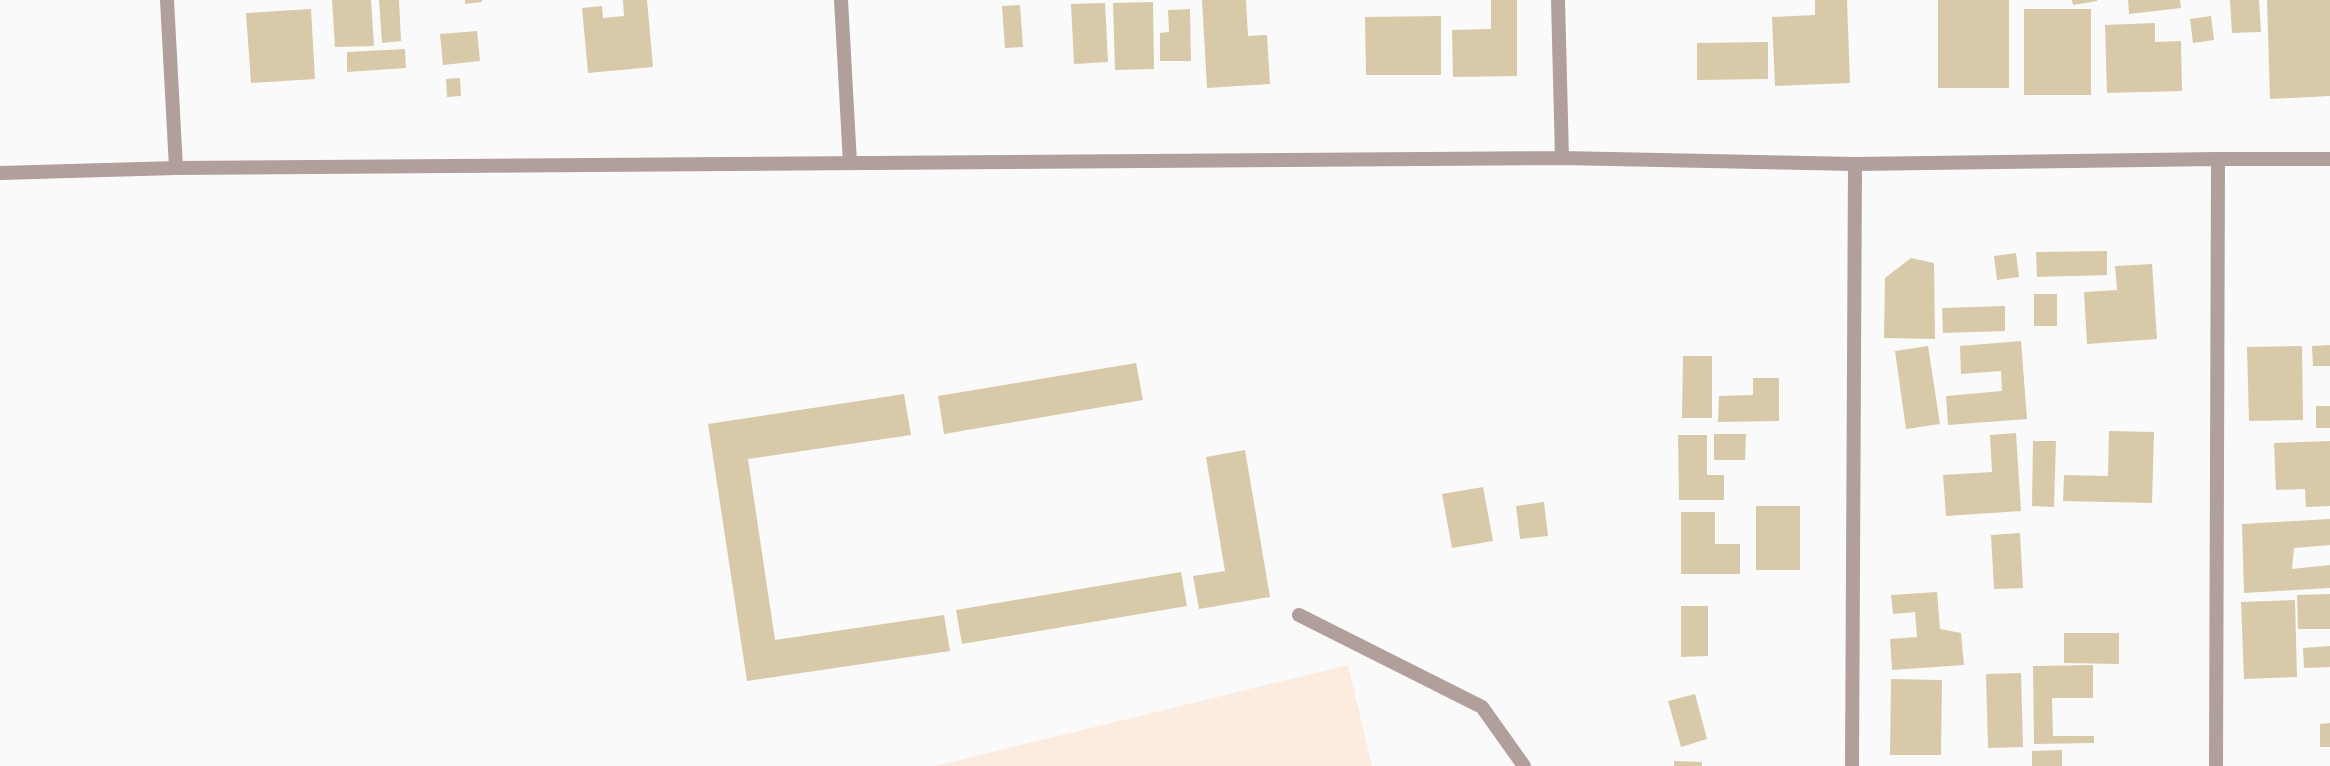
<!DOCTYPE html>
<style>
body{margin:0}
canvas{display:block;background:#fafafa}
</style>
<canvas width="2330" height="766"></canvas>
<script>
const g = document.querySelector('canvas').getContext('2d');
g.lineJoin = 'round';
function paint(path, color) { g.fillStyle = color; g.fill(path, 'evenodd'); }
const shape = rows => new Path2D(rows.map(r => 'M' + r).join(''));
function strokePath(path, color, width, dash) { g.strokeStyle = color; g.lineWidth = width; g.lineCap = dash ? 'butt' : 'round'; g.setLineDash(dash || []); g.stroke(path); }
const built = shape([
 [1348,665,1372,766,935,766]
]);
const building = shape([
 [332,0,371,0,374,46,335,47],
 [379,0,399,0,401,41,382,43],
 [465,0,482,0,482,2,465,4],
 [623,0,647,0,653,67,588,73,582,8,602,6,603,18,624,16],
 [1202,0,1246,0,1248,36,1267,35,1270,84,1207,88],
 [1491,0,1517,0,1517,76,1453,77,1452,30,1491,29],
 [1815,0,1847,0,1850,83,1775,86,1772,17,1815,15],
 [1938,0,2009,0,2009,88,1938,88],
 [2072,0,2097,0,2097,1,2073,5],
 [2128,0,2180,0,2181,8,2129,14],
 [2230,0,2259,0,2261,32,2232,33],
 [2267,0,2330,0,2330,96,2270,99],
 [1153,2,1154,69,1115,70,1113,3],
 [1105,3,1108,62,1074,64,1071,4],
 [1020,5,1023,47,1005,48,1002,6],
 [311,9,315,79,251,83,246,13],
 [1190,9,1191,61,1160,61,1160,33,1169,32,1168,10],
 [2024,9,2091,9,2091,95,2024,95],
 [1441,16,1441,75,1366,75,1365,17],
 [2211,16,2214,40,2193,43,2190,19],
 [2155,23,2155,42,2181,41,2182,91,2107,93,2105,25],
 [477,31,480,61,443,65,440,34],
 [1768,42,1768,79,1697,80,1697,43],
 [405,49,406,68,347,72,347,52],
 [460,78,461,96,447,97,446,79],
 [2107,251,2107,275,2037,277,2036,252],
 [2016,253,2019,277,1997,280,1994,256],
 [1911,258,1934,263,1935,339,1884,338,1885,278],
 [2152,264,2157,339,2087,344,2084,292,2117,290,2115,266],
 [2034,294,2057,294,2057,326,2034,326],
 [2005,306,2005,331,1943,333,1942,308],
 [2021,341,2027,419,1948,425,1946,396,2002,391,2001,371,1961,374,1960,346],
 [2330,345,2330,366,2313,366,2312,346],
 [1928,346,1940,424,1906,429,1895,351],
 [2302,346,2303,420,2249,421,2247,347],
 [1683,356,1712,356,1712,418,1682,418],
 [1136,363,1143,400,944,434,938,396],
 [1753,378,1779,378,1779,421,1718,422,1719,396,1753,395],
 [904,394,911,435,748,459,775,640,944,615,950,651,747,681,708,424],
 [2316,406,2330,406,2330,428,2316,428],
 [2109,431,2154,432,2152,503,2063,501,2064,475,2108,476],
 [2016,433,2021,511,1946,516,1943,475,1992,472,1990,435],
 [1714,434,1746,434,1745,460,1714,460],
 [1678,435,1707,435,1707,475,1724,475,1724,500,1679,500],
 [2033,441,2056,441,2054,507,2032,506],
 [2330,441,2330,506,2306,507,2305,489,2276,490,2274,443],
 [1245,450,1270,597,1199,609,1193,576,1225,571,1206,457],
 [1483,487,1493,541,1452,548,1442,494],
 [1544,502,1548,536,1520,539,1516,506],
 [1756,506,1800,506,1800,570,1756,570],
 [1681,512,1715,512,1715,544,1740,544,1740,574,1681,574],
 [2330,519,2330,545,2294,548,2292,569,2330,565,2330,588,2244,593,2242,524],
 [2020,533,2023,588,1994,589,1991,535],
 [1181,572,1187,606,962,644,956,610],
 [1937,592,1940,629,1961,633,1964,665,1892,670,1890,639,1917,637,1915,612,1893,614,1891,595],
 [2330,594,2330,629,2298,629,2297,595],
 [2295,600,2297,677,2244,679,2241,602],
 [1681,606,1708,606,1708,656,1681,657],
 [2064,633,2119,633,2119,664,2064,663],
 [2330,646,2330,667,2304,668,2303,648],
 [2093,665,2093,698,2052,698,2053,736,2094,736,2094,743,2034,744,2033,666],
 [2021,673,2023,747,1988,748,1986,674],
 [1891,679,1942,680,1941,755,1890,755],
 [1695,694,1707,739,1681,747,1668,701],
 [2330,723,2330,747,2320,747,2320,724],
 [2062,750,2062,766,2032,766,2032,751],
 [1674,761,1702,762,1702,766,1674,766]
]);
const minor = shape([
 [167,0,176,168,1562,158,1855,164,2218,159,2330,159],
 [841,0,850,163],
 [1558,0,1562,158],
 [0,173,176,168],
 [1299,615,1482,707,1524,766],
 [1852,766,1855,164],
 [2216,766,2218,159]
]);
paint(built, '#fcece0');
paint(building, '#d8caa9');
strokePath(minor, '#b09f9b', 14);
</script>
